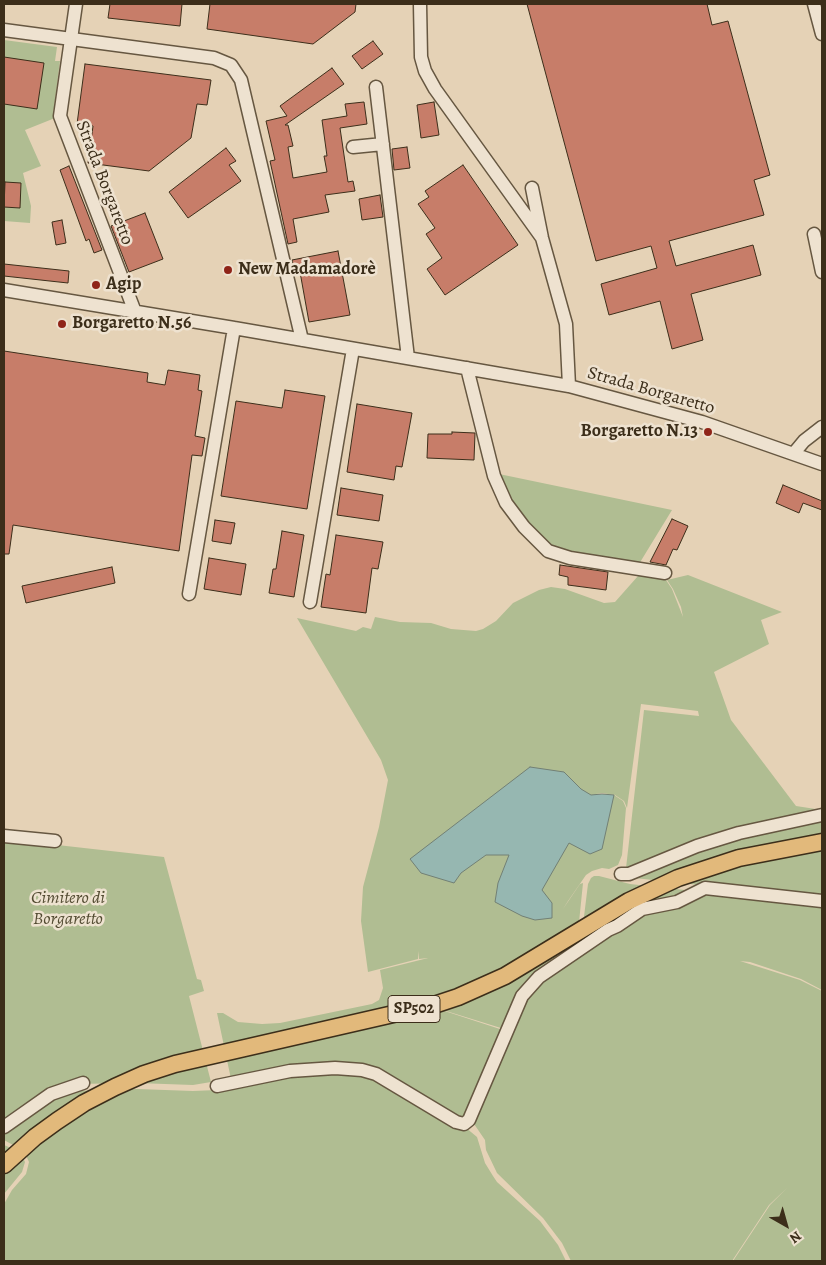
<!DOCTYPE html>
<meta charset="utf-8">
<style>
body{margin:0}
#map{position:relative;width:826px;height:1265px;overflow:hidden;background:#e5d2b6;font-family:Alegreya,serif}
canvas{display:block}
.frame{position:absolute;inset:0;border:5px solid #3c2e1a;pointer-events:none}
.north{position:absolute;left:761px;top:1200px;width:50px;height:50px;-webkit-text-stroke:4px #eee2d0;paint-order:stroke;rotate:142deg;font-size:14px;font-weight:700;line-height:20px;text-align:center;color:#3c2e1a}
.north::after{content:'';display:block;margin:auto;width:18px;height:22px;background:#3c2e1a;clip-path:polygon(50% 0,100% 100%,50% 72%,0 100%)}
</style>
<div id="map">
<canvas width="826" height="1265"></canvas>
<div class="frame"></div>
<div class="north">N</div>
</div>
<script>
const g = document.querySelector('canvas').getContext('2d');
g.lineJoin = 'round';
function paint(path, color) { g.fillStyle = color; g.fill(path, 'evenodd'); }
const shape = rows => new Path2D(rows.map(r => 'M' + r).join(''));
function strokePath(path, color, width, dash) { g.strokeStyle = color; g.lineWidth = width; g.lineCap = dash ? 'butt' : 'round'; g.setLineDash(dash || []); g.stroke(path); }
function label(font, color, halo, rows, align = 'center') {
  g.font = font + ' Alegreya,serif'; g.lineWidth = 5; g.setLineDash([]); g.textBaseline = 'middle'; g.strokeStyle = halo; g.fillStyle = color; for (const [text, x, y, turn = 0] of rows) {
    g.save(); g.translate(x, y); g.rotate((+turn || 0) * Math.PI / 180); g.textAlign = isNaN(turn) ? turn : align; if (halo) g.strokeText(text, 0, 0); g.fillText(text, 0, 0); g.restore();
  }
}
const green = shape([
 [4,40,57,47,55,61,60,61,53,115,55,118,25,130,41,166,23,173,31,206,30,223,4,221],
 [499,474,672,510,639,564,567,553,546,543,510,501],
 [647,571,666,580,672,589,683,617,681,607,673,589,667,580,688,575,782,612,761,620,769,644,714,672,731,720,796,806,822,810,822,898,625,877,644,710,699,716,698,711,641,704,627,808,624,801,615,795,602,793,596,794,614,795,623,801,626,808,622,855,618,865,609,869,602,868,592,871,586,875,568,901,563,909,580,884,583,883,578,932,575,937,529,985,504,1029,414,1001,503,1030,463,1120,378,1071,231,1079,217,1013,223,1013,238,1022,262,1024,280,1023,372,1004,379,1000,383,988,380,970,428,958,419,959,419,951,418,959,368,972,361,921,363,887,379,827,388,780,381,760,297,618,356,631,363,627,371,629,375,617,400,622,431,623,451,629,476,631,483,629,496,621,513,603,539,590,551,587,565,589,604,603,615,602,638,576],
 [4,839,164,857,197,979,201,980,204,991,189,996,211,1082,193,1085,137,1083,74,1084,4,1125],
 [594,876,599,876,630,884,822,905,822,990,801,979,750,962,740,961,800,980,822,991,822,1261,733,1261,770,1205,787,1188,769,1205,732,1261,571,1261,562,1243,543,1218,497,1173,486,1150,485,1140,472,1121,512,1023,533,988,578,941,595,946,579,940,582,933,588,884,591,878],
 [362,1073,465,1127,477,1137,485,1163,493,1176,497,1182,540,1221,558,1245,566,1261,4,1261,4,1204,12,1190,26,1174,29,1162,24,1151,4,1140,4,1133,54,1097,75,1091,137,1089,193,1091,217,1090,290,1075],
 [4,1145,11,1148,23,1158,25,1162,22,1172,4,1194]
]);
const water = shape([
 [530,767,564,772,581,789,591,795,602,794,614,795,602,849,590,854,569,843,542,890,552,903,552,918,535,920,522,916,495,902,498,883,509,855,486,855,461,873,454,883,421,873,410,859,530,767]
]);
const building = shape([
 [110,4,182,4,180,26,108,18,110,4],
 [210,4,356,4,355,12,313,44,207,29,210,4],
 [527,4,707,4,712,25,728,21,770,175,754,180,764,215,669,241,676,266,753,245,761,275,691,294,703,340,672,349,660,301,609,315,601,284,657,268,651,246,596,261,527,4],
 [373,41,383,54,362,69,352,56,373,41],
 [4,57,44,63,37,109,4,104,4,57],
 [85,64,211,80,207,105,197,104,191,138,149,171,88,163,93,126,77,124,85,64],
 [332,68,344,84,285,125,288,125,293,146,288,147,293,178,327,172,324,156,327,156,322,120,347,116,345,104,364,102,367,124,340,128,348,182,353,181,355,191,325,195,329,212,293,219,297,242,288,244,270,161,275,160,266,121,287,116,280,106,332,68],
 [434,102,439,135,421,138,417,105,434,102],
 [407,147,410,168,394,170,392,149,407,147],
 [226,148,236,161,229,165,241,181,188,218,169,192,226,148],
 [463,165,518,245,445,295,427,269,442,258,426,234,435,228,418,204,429,197,425,191,463,165],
 [69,166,102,250,94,253,89,239,86,241,60,170,69,166],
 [5,182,21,183,20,208,4,207,5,182],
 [380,195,383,217,362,220,359,199,380,195],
 [145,213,163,259,129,272,111,226,145,213],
 [62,220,66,243,56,245,52,222,62,220],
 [338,251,350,315,309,322,300,272,295,273,292,260,338,251],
 [4,264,69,271,68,283,4,276,4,264],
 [4,351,148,373,147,382,165,385,168,370,200,375,198,390,202,391,195,436,205,438,202,456,192,455,179,551,13,525,9,554,4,554,4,351],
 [285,390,325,396,307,509,221,496,236,401,282,408,285,390],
 [357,404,412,413,402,467,396,466,394,480,347,472,357,404],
 [452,432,475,433,474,460,427,458,428,434,452,434,452,432],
 [783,485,822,501,822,510,803,503,799,513,776,503,783,485],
 [341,488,383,495,379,521,337,515,341,488],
 [672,519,688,526,677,550,673,549,666,565,650,562,672,519],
 [215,520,235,523,231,544,212,541,215,520],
 [282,531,304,535,294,597,269,593,273,569,276,569,282,531],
 [336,535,383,542,378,569,372,568,366,613,321,607,326,574,330,575,336,535],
 [209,558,246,564,241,595,204,589,209,558],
 [560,565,608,572,606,590,568,585,568,577,559,575,560,565],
 [112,567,115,583,26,603,22,586,112,567]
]);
const minor = shape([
 [76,4,60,116,135,312],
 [420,4,421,57,425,71,435,89,542,238],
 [814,4,822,34],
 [4,30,214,58,231,65,241,80,302,340],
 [376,87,408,358],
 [353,147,383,144],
 [532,188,542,238,566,324,569,386],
 [814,234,822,272],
 [4,290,234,328,569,386,702,422,822,464],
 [467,368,494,476,506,503,524,527,548,551,570,558,665,573],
 [794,453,804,441,822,427],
 [189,594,234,328],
 [310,602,353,349],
 [4,836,55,841],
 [621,874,629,874,697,846,739,833,822,815],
 [217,1086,290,1071,335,1068,362,1070,376,1074,456,1122,464,1124,469,1120,522,996,539,977,608,930,617,926,642,909,677,902,705,888,822,901],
 [4,1127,51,1094,83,1083]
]);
const major = shape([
 [4,1165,35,1137,57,1121,84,1103,115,1087,144,1074,175,1064,437,1004,458,997,505,976,629,901,678,878,739,858,822,842]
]);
const markers = [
 [228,270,5,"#8f2418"],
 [96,285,5,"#8f2418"],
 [62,324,5,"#8f2418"],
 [708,432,5,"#8f2418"]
];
const shields = [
 [414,1009,52]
];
const shieldNames = [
 ["SP502",414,1009]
];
const streetNames = [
 ["Strada Borgaretto",104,183,69],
 ["Strada Borgaretto",651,391,16]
];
const poiNames = [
 ["New Madamadorè",238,270],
 ["Agip",106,285],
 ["Borgaretto N.56",72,324],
 ["Borgaretto N.13",698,432,"right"]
];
const parkNames = [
 ["Cimitero di",68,899],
 ["Borgaretto",68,920]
];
paint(green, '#b0bd92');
paint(water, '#96b7b1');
strokePath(water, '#728075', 1);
paint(building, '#c77d69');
strokePath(building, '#3c2e1a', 1);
strokePath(minor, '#665741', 15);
strokePath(major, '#3c2e1a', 19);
strokePath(minor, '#eee2d0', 12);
strokePath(major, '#e2b97b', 16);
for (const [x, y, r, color] of markers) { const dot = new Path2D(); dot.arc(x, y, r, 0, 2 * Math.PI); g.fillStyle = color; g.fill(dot); strokePath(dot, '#eee2d0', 2); }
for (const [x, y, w] of shields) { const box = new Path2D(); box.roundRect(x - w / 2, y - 13.5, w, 27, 4); g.fillStyle = '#eee2d0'; g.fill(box); strokePath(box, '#3c2e1a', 1); }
label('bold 16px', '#3c2e1a', null, shieldNames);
label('18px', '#3c2e1a', '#eee2d0', streetNames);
label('bold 18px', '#3c2e1a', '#eee2d0', poiNames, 'left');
label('italic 18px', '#534b32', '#eee2d0', parkNames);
</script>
